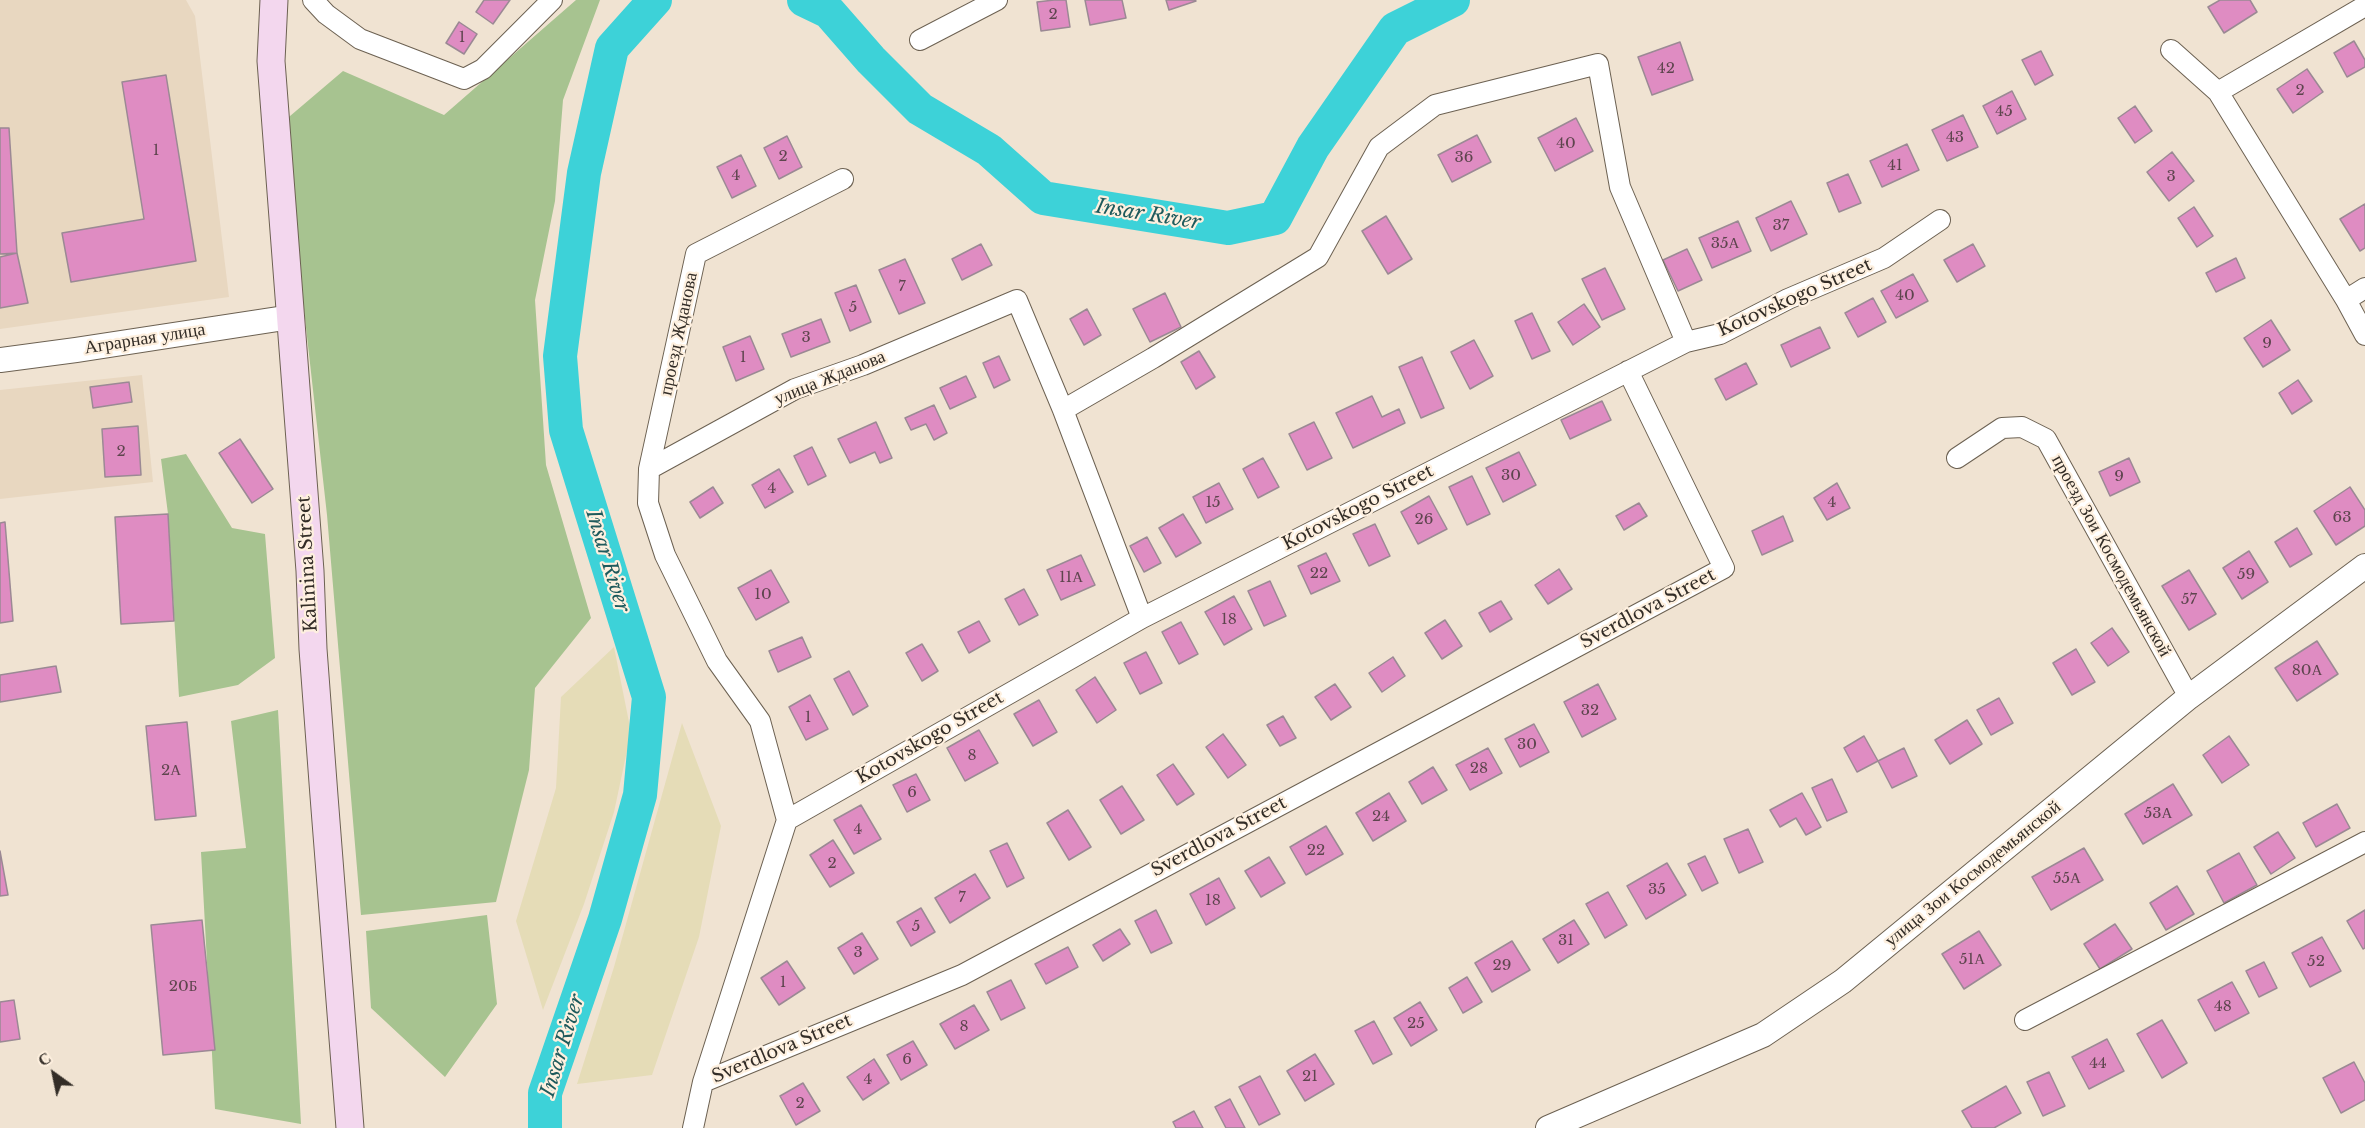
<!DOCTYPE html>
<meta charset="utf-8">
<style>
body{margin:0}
#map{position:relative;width:2365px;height:1128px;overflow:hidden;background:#f0e3d2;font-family:"Libre Baskerville",serif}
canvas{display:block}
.north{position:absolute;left:24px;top:1044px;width:60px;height:60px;-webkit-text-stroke:4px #fef0df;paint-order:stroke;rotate:327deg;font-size:16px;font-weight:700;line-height:24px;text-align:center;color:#332d27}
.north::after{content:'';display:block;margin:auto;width:21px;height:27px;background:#332d27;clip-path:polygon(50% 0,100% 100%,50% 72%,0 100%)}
</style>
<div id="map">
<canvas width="2365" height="1128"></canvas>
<div class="north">С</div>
</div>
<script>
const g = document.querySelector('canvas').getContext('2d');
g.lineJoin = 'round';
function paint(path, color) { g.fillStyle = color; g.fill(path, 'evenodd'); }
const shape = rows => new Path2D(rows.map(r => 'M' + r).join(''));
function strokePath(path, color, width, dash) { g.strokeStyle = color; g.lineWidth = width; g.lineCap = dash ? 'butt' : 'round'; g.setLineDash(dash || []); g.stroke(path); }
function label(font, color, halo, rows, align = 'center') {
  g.font = font + ' "Libre Baskerville",serif'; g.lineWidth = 4.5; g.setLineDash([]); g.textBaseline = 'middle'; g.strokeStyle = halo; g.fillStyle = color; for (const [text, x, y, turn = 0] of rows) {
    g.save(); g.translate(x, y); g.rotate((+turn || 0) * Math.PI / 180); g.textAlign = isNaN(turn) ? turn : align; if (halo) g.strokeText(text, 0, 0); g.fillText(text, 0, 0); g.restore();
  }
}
const built = shape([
 [0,0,186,0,195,16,229,297,0,329],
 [142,375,153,482,0,499,0,390]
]);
const green = shape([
 [576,0,600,0,563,100,555,201,535,300,546,465,591,618,535,688,529,770,496,902,361,915,327,515,283,122,343,71,444,115],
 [186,454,232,528,265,534,275,658,238,685,179,697,168,514,161,459],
 [278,710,301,1124,215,1109,201,852,246,848,231,721],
 [487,915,497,1004,445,1077,371,1008,366,931]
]);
const sand = shape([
 [614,647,631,732,614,812,584,904,543,1010,516,921,556,788,561,697],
 [682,723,721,826,699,937,652,1075,577,1084,614,967]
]);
const river = shape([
 [804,0,829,12,871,60,920,109,989,150,1043,198,1228,228,1275,218,1313,147,1395,29,1453,0],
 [545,1128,545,1093,605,919,640,795,649,697,566,430,560,356,584,173,612,48,655,0]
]);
const building = shape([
 [484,0,510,0,493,24,476,12,484,0],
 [1054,0,1066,0,1070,27,1041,31,1037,2,1054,0],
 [1085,0,1122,0,1126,18,1090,25,1085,0],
 [1166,0,1195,0,1196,1,1169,10,1166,0],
 [2220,0,2250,0,2257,12,2224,33,2208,7,2220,0],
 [459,22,477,34,464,54,446,43,459,22],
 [2354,41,2365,60,2365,67,2347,77,2334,53,2354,41],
 [1680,42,1693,80,1652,95,1638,57,1680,42],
 [2041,51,2053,75,2035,85,2022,60,2041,51],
 [2307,69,2323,92,2293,113,2277,89,2307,69],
 [166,75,196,261,71,282,62,233,144,219,122,82,166,75],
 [2012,91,2026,119,1997,134,1983,106,2012,91],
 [2135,106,2152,131,2135,143,2118,118,2135,106],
 [1963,115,1978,147,1947,161,1932,130,1963,115],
 [1576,118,1593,151,1555,171,1538,138,1576,118],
 [0,128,9,128,17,253,0,254,0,128],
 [1477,135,1491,162,1452,182,1438,155,1477,135],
 [787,136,802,167,779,179,764,148,787,136],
 [1907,144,1919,170,1882,187,1870,161,1907,144],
 [2172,152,2194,181,2169,201,2147,172,2172,152],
 [741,155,756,186,732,198,717,167,741,155],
 [1848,174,1861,203,1839,212,1827,183,1848,174],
 [1791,201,1807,234,1771,251,1756,218,1791,201],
 [2365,204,2365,248,2360,251,2340,219,2365,204],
 [2194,207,2213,236,2197,247,2178,218,2194,207],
 [1386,216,1412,259,1388,274,1362,231,1386,216],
 [1738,221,1751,251,1712,268,1699,238,1738,221],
 [981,244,992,265,962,280,952,259,981,244],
 [1973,244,1985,266,1957,282,1944,260,1973,244],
 [1687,249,1702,280,1678,291,1663,260,1687,249],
 [17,253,28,303,0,308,0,257,17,253],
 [2236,258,2245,278,2216,292,2206,273,2236,258],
 [905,259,925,303,899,314,879,270,905,259],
 [1605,268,1625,309,1602,320,1582,279,1605,268],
 [1913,274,1928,301,1896,318,1881,291,1913,274],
 [856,285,871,322,850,331,835,293,856,285],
 [1165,293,1181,327,1150,342,1133,309,1165,293],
 [1873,298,1886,322,1858,337,1845,313,1873,298],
 [1584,304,1600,327,1573,345,1558,322,1584,304],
 [1087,309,1101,335,1084,345,1070,319,1087,309],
 [1532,313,1550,351,1532,359,1515,321,1532,313],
 [821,319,830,342,791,357,782,334,821,319],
 [2271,320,2290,350,2263,367,2244,338,2271,320],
 [1820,327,1830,348,1791,367,1781,345,1820,327],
 [750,336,764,369,736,381,723,347,750,336],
 [1474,340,1493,376,1470,389,1451,352,1474,340],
 [1199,351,1215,377,1196,389,1181,362,1199,351],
 [999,356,1010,380,994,388,983,363,999,356],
 [1422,357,1444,408,1421,418,1399,367,1422,357],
 [1746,363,1757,384,1726,400,1715,379,1746,363],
 [966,376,976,397,950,409,940,388,966,376],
 [2298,380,2312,401,2292,414,2279,393,2298,380],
 [129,382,132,402,93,408,90,387,129,382],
 [1372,396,1382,417,1399,409,1405,423,1353,448,1336,413,1372,396],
 [1602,401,1611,420,1570,439,1561,420,1602,401],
 [934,405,947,433,934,440,926,424,911,430,905,418,934,405],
 [876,422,892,458,880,463,875,452,850,463,838,439,876,422],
 [1314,422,1332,458,1307,470,1289,434,1314,422],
 [138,426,141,475,105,477,102,429,138,426],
 [240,439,273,489,252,503,219,453,240,439],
 [812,447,826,476,808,485,794,456,812,447],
 [1519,452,1536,485,1503,502,1486,468,1519,452],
 [1263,458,1279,487,1258,498,1243,469,1263,458],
 [2129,458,2140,482,2110,496,2099,472,2129,458],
 [779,469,793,492,765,508,752,485,779,469],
 [1472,476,1490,514,1467,525,1449,487,1472,476],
 [1219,483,1233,509,1206,523,1193,497,1219,483],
 [1837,483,1850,508,1827,520,1814,498,1837,483],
 [713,487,723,503,700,518,690,502,713,487],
 [2350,487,2365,510,2365,526,2336,545,2314,511,2350,487],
 [1429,496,1447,529,1418,544,1401,512,1429,496],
 [1639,503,1647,516,1624,530,1616,516,1639,503],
 [168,514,174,621,121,624,115,517,168,514],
 [1183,514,1201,543,1176,557,1159,528,1183,514],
 [1783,516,1793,541,1762,555,1752,531,1783,516],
 [5,522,13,621,0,623,0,523,5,522],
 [1375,524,1390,556,1369,566,1353,534,1375,524],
 [2297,528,2312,554,2290,567,2275,542,2297,528],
 [1147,537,1161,563,1144,572,1130,546,1147,537],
 [2249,551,2268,582,2242,599,2223,568,2249,551],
 [1326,553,1340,581,1311,594,1298,566,1326,553],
 [1081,555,1095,585,1061,600,1047,570,1081,555],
 [1559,569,1572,589,1548,604,1535,585,1559,569],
 [771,570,789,602,756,620,738,588,771,570],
 [2189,570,2216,614,2189,630,2162,586,2189,570],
 [1270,581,1286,616,1264,626,1248,591,1270,581],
 [1024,589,1038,615,1019,625,1005,599,1024,589],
 [1234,596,1252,629,1224,645,1205,612,1234,596],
 [1501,601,1512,619,1490,632,1479,613,1501,601],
 [1445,620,1462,646,1442,659,1425,633,1445,620],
 [979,621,990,641,969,653,958,632,979,621],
 [1181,622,1198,654,1179,664,1162,632,1181,622],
 [2112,628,2129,652,2108,666,2091,643,2112,628],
 [802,637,811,657,778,672,769,651,802,637],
 [2317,641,2338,674,2297,701,2275,668,2317,641],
 [922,644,938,671,922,681,906,653,922,644],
 [2076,649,2095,682,2072,695,2053,663,2076,649],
 [1146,652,1162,683,1140,694,1124,663,1146,652],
 [1393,657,1405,676,1382,692,1369,673,1393,657],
 [56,666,61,692,0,702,0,675,56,666],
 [849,671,868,706,853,715,834,679,849,671],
 [1095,677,1116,710,1097,723,1076,690,1095,677],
 [1335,684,1351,707,1331,720,1315,697,1335,684],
 [1598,684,1616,719,1582,737,1564,702,1598,684],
 [810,695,828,729,806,740,789,707,810,695],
 [1999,698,2013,723,1991,735,1977,710,1999,698],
 [1039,700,1057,732,1033,746,1014,714,1039,700],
 [1283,716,1296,738,1280,746,1267,725,1283,716],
 [1967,720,1982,744,1950,764,1935,740,1967,720],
 [187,722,196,816,155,820,146,726,187,722],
 [1534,724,1549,752,1520,767,1505,739,1534,724],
 [979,730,998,763,965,781,947,748,979,730],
 [1223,734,1246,765,1228,778,1206,747,1223,734],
 [1864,736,1878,761,1857,772,1844,748,1864,736],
 [2229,736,2249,765,2222,783,2203,755,2229,736],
 [1488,748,1502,773,1470,790,1456,765,1488,748],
 [1904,748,1917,776,1892,788,1878,761,1904,748],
 [1173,764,1194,794,1177,805,1157,775,1173,764],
 [1433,767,1447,790,1422,804,1409,782,1433,767],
 [916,774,930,800,907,812,893,785,916,774],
 [1832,779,1847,812,1827,821,1812,788,1832,779],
 [2173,784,2192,815,2143,844,2125,814,2173,784],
 [1122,786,1144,820,1121,834,1100,800,1122,786],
 [1389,793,1406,821,1373,841,1356,813,1389,793],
 [1802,793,1821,827,1806,835,1796,818,1780,827,1770,810,1802,793],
 [2337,804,2350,828,2316,847,2303,823,2337,804],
 [861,805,881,839,854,854,834,820,861,805],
 [1068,810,1091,847,1069,860,1047,823,1068,810],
 [1326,826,1343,854,1306,875,1290,847,1326,826],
 [1748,829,1763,862,1739,873,1724,839,1748,829],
 [2278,832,2295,858,2271,874,2254,847,2278,832],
 [833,840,854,873,830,887,810,855,833,840],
 [1007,843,1024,878,1007,887,990,851,1007,843],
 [2084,848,2103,880,2051,910,2032,877,2084,848],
 [0,851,8,895,0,896,0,851],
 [2239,853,2257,885,2224,903,2207,871,2239,853],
 [1705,856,1718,883,1702,891,1688,864,1705,856],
 [1269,857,1285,883,1261,897,1245,871,1269,857],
 [1667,863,1686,895,1646,919,1627,886,1667,863],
 [975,874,990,898,950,923,935,898,975,874],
 [1219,878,1235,908,1206,925,1190,894,1219,878],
 [2177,886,2194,914,2166,930,2150,903,2177,886],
 [1608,892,1627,925,1605,938,1586,904,1608,892],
 [921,908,935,932,911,946,897,922,921,908],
 [1156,910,1172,943,1151,953,1135,921,1156,910],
 [2365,910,2365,948,2363,949,2347,921,2365,910],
 [202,920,215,1050,163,1055,151,925,202,920],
 [1574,920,1589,944,1558,963,1543,939,1574,920],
 [2115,924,2132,949,2100,969,2084,944,2115,924],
 [1120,929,1130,944,1103,961,1093,945,1120,929],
 [1979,931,2001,965,1964,989,1942,954,1979,931],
 [862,933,878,959,854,974,838,948,862,933],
 [2322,937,2341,971,2310,987,2292,953,2322,937],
 [1512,941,1530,970,1492,992,1475,963,1512,941],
 [1068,947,1078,967,1046,984,1035,964,1068,947],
 [787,961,805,988,779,1005,761,978,787,961],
 [2264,962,2277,988,2259,997,2246,971,2264,962],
 [1467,977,1482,1002,1463,1013,1449,988,1467,977],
 [1011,980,1025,1008,1001,1020,987,992,1011,980],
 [2232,982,2249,1013,2215,1031,2198,1000,2232,982],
 [14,1000,20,1039,0,1042,0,1002,14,1000],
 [1420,1002,1437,1030,1411,1046,1394,1018,1420,1002],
 [974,1005,989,1030,955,1049,940,1024,974,1005],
 [2162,1020,2187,1063,2162,1078,2137,1034,2162,1020],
 [1374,1021,1392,1054,1373,1064,1355,1031,1374,1021],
 [2107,1039,2124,1071,2089,1089,2072,1057,2107,1039],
 [913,1041,927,1065,901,1080,887,1055,913,1041],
 [1315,1054,1334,1084,1305,1101,1287,1071,1315,1054],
 [874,1059,889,1083,863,1100,847,1077,874,1059],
 [2354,1062,2365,1083,2365,1100,2341,1113,2323,1078,2354,1062],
 [2049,1072,2065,1106,2043,1116,2027,1082,2049,1072],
 [1260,1076,1280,1114,1259,1125,1239,1087,1260,1076],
 [803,1083,820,1111,796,1125,780,1096,803,1083],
 [2006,1086,2021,1113,1994,1128,1972,1128,1962,1111,2006,1086],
 [1230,1099,1245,1128,1226,1128,1215,1107,1230,1099],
 [1194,1111,1203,1128,1176,1128,1173,1122,1194,1111]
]);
const minor = shape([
 [313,0,326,14,360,39,464,79,483,69,552,0],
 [920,40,997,0],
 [2171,50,2218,92,2346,300,2365,335],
 [2218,92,2365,6],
 [2346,300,2365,288],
 [1063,410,1153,358,1318,257,1379,147,1435,105,1598,64,1620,187,1686,342],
 [1957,458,2002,428,2022,427,2046,439,2189,697],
 [649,469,795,389,863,365,1017,300,1063,410,1142,618],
 [787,820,1142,618,1686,342,1720,334,1788,299,1884,258,1940,220],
 [2025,1020,2365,842],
 [703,1082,962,975,1724,568,1628,371],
 [693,1128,703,1082,787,820,760,721,717,661,665,555,648,503,649,469,696,254,843,179]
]);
const tertiary = shape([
 [0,360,76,350,291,317],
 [1548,1128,1763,1035,1843,981,2189,697,2365,566]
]);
const secondary = shape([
 [274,0,271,61,310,571,313,649,324,796,350,1128]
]);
const numberNames = [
 ["2",1053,15],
 ["1",462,38],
 ["42",1666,69],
 ["2",2300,91],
 ["45",2004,112],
 ["43",1955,138],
 ["40",1566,144],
 ["1",156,151],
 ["2",783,157],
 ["36",1464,158],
 ["41",1895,166],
 ["4",736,176],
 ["3",2171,177],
 ["37",1781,226],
 ["35А",1725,244],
 ["7",902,287],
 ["40",1905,296],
 ["5",853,308],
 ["3",806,338],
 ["9",2267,344],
 ["1",743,358],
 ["2",121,452],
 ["30",1511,476],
 ["9",2119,477],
 ["4",772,489],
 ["15",1213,503],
 ["4",1832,503],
 ["63",2342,518],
 ["26",1424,520],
 ["22",1319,574],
 ["59",2246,575],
 ["11А",1071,578],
 ["10",763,595],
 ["57",2189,600],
 ["18",1229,620],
 ["80А",2307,671],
 ["32",1590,711],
 ["1",808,718],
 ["30",1527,745],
 ["8",972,756],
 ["28",1479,769],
 ["2А",171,771],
 ["6",912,793],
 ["53А",2158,814],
 ["24",1381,817],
 ["4",858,830],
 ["22",1316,851],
 ["2",832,864],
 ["55А",2067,879],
 ["35",1657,890],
 ["7",962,898],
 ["18",1213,901],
 ["5",916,927],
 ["31",1566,941],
 ["3",858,953],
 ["51А",1972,960],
 ["52",2316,962],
 ["29",1502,966],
 ["1",783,983],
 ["20Б",183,987],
 ["48",2223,1007],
 ["25",1416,1024],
 ["8",964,1027],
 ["6",907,1060],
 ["44",2098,1064],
 ["21",1310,1077],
 ["4",868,1080],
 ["2",800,1104]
];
const streetNames = [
 ["Kotovskogo Street",1795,298,-24],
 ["проезд Жданова",679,334,-78],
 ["Аграрная улица",145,339,-9],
 ["улица Жданова",830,378,-22],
 ["Kotovskogo Street",1358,508,-27],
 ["проезд Зои Космодемьянской",2111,556,61],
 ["Kalinina Street",308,564,-93],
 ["Sverdlova Street",1648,609,-28],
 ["Kotovskogo Street",930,738,-30],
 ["Sverdlova Street",1219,837,-28],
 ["улица Зои Космодемьянской",1973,874,-39],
 ["Sverdlova Street",782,1049,-23]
];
const waterNames = [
 ["Insar River",1148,215,9],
 ["Insar River",607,561,73],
 ["Insar River",563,1046,-73]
];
paint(built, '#e8d7c0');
paint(green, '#a7c390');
paint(sand, '#e5dcb7');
strokePath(river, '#3dd2d8', 34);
paint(building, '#df8cc2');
strokePath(building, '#9b8994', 1.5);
strokePath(minor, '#6c6152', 22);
strokePath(tertiary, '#6c6152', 26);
strokePath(secondary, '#6c6152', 29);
strokePath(minor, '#fff', 20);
strokePath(tertiary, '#fff', 24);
strokePath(secondary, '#f3d7ee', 27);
label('15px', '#5e454e', null, numberNames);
label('18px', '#332d27', '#fef0df', streetNames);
label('italic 20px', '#1e5a5c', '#fef0df', waterNames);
</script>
